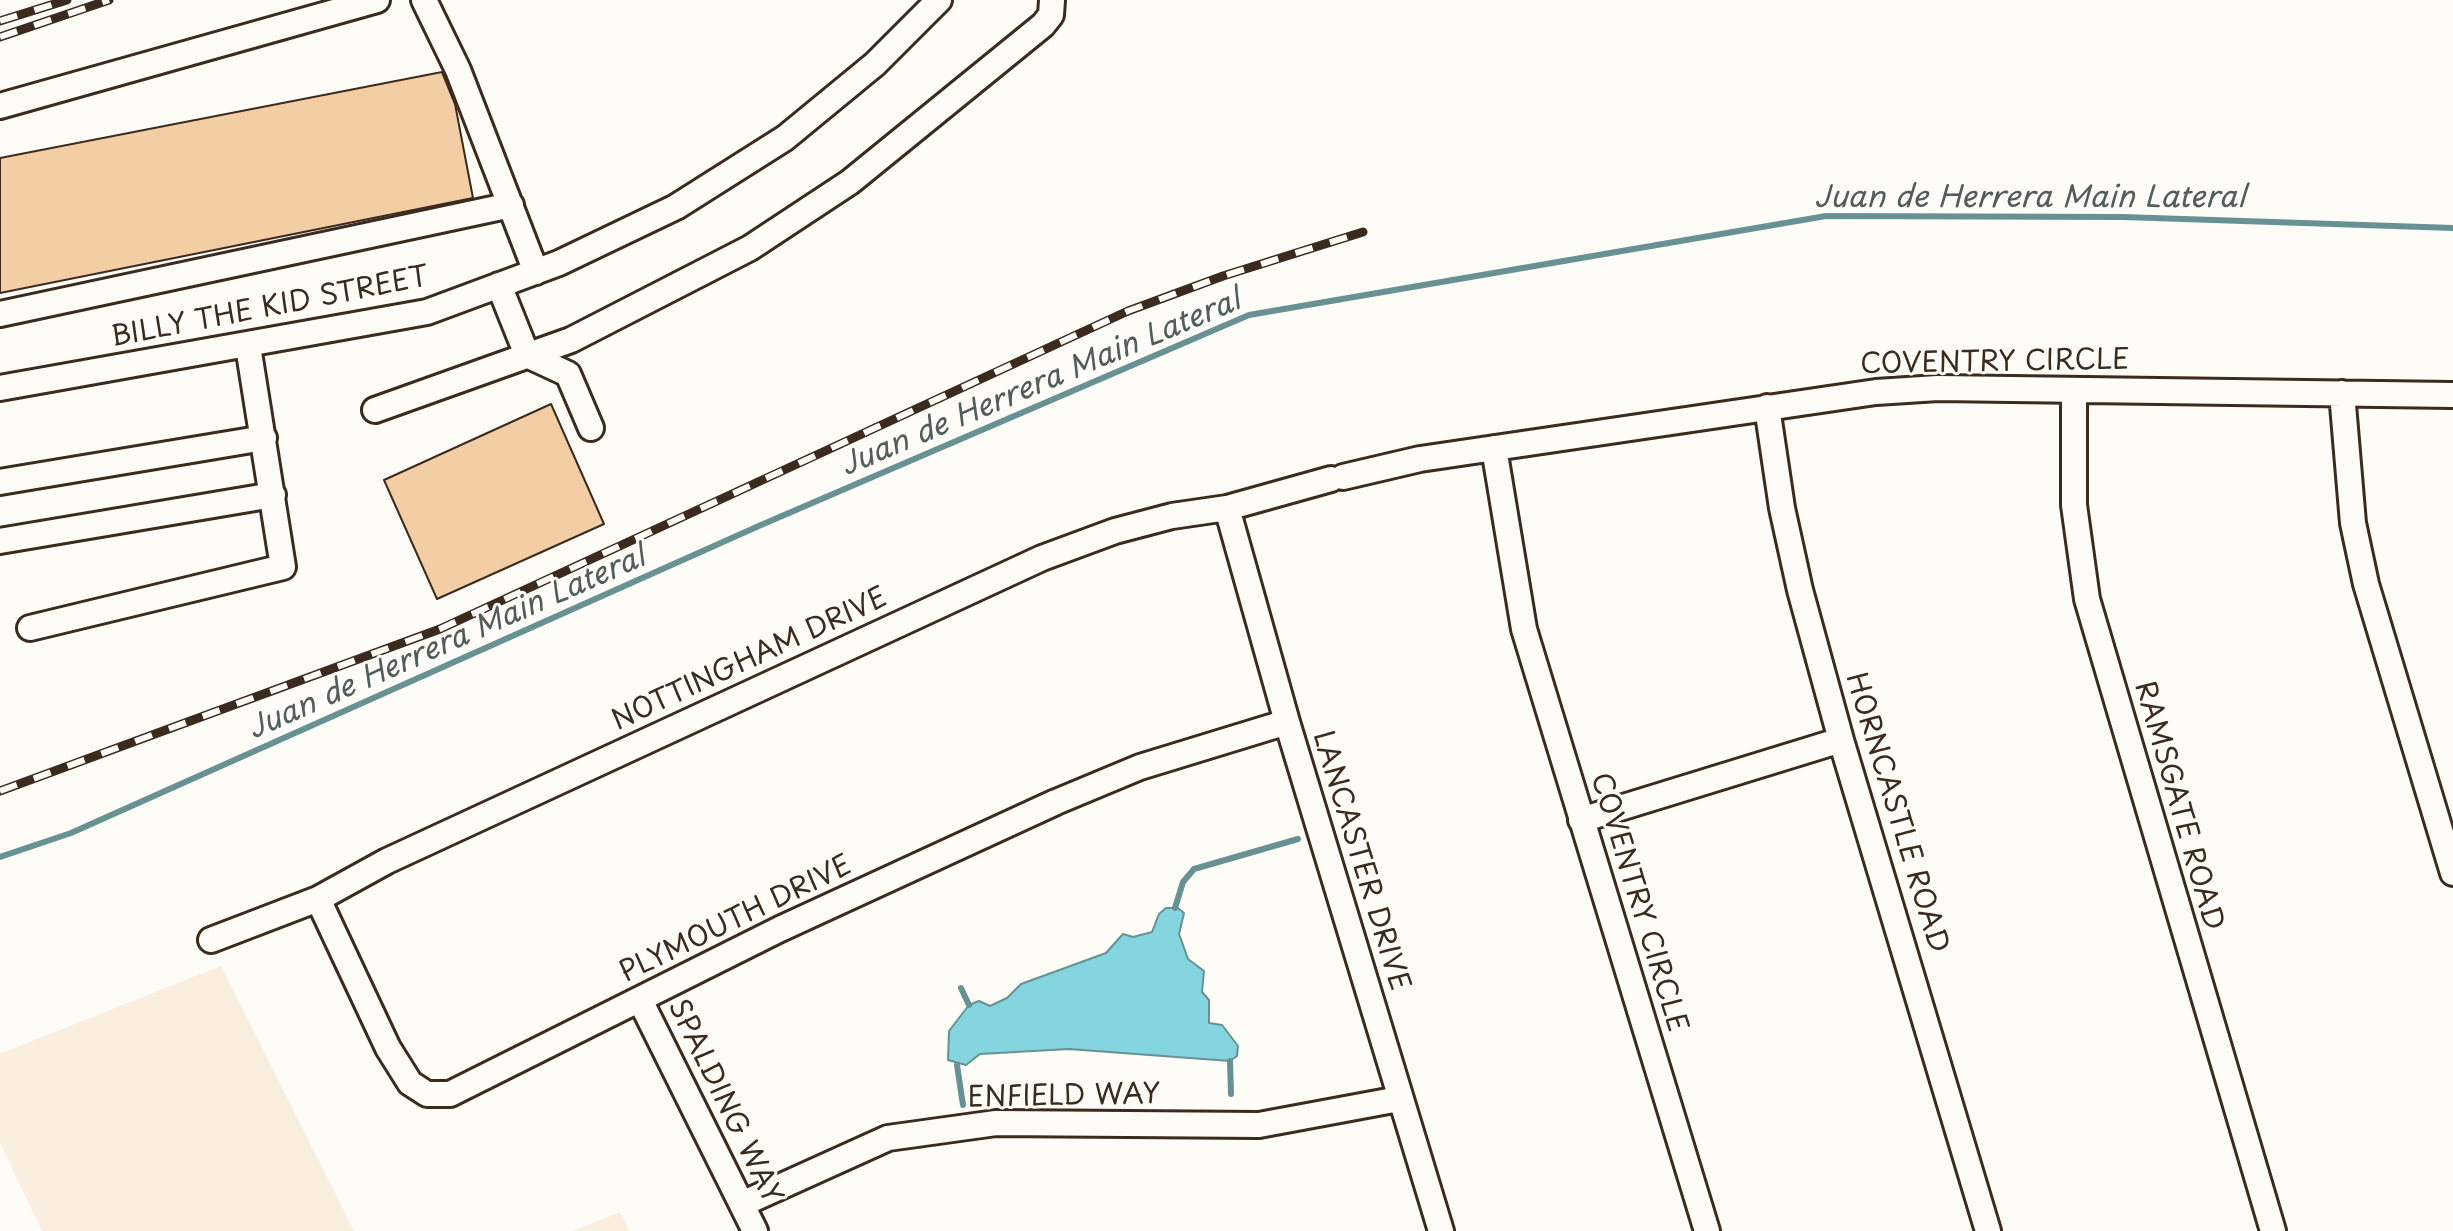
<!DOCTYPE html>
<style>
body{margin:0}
canvas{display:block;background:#fdfcf7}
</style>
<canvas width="2453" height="1231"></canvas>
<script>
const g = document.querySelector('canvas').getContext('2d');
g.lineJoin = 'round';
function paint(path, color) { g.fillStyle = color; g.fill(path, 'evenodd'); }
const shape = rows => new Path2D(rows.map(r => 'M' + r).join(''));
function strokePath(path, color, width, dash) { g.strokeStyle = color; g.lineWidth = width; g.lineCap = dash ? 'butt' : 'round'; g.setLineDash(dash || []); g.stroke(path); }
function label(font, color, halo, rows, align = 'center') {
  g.font = font + ' "Playpen Sans",sans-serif'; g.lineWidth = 6; g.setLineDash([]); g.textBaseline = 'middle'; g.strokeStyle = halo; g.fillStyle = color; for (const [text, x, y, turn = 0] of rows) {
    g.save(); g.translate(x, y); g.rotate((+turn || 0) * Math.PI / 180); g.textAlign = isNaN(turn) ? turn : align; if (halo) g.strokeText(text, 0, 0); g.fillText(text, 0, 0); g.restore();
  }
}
const built = shape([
 [221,966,354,1231,42,1231,0,1143,0,1054],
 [620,1212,629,1231,573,1231]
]);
const water = shape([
 [1166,908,1178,908,1184,913,1179,934,1188,959,1204,971,1202,992,1209,1000,1209,1023,1222,1025,1238,1046,1237,1056,1230,1061,1069,1049,980,1054,966,1065,948,1060,949,1031,969,1005,979,1001,990,1006,1007,998,1021,984,1106,953,1123,934,1133,937,1152,932,1159,914,1166,908]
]);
const stream = shape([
 [0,857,71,833,761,525,1249,315,1826,216,2123,217,2453,228],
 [1175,908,1183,882,1194,869,1298,839],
 [961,988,969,1005],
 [1230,1061,1231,1094],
 [957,1065,963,1105]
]);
const building = shape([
 [442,72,455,104,473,198,0,293,0,158,442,72],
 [551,404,604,524,437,599,384,480,551,404]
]);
const minor = shape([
 [424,0,458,70,536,272],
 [0,106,377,0],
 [499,285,527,355,568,374,591,428],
 [0,314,511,205],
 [0,388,427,312,559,263,676,207,785,138,875,64,939,0],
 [2074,390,2074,505,2087,599,2273,1231],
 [2342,393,2353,523,2366,584,2453,873],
 [1767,407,1782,508,1800,590,1841,740,1988,1231],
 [375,410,571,340,750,248,850,182,1043,25,1051,15,1052,0],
 [1494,448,1524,629,1707,1231],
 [1343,477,1420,459,1876,392,1938,388,2453,395],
 [0,482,264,438],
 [1227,508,1287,722,1441,1231],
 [0,541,273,495],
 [30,628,283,567,248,346],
 [1581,820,1841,740],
 [318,899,388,1048,410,1083,427,1094,450,1094,780,929,1056,802,1140,767,1287,722],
 [211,940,318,899,387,861,1042,558,1115,531,1172,516,1227,508,1331,479],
 [640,1000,755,1231],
 [742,1204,888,1138,996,1123,1259,1125,1399,1099]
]);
const rail = shape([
 [0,21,67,0],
 [0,37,109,0],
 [0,791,440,629,1128,311,1223,276,1363,232]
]);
const streetNames = [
 ["BILLY THE KID STREET",270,308,-11],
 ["COVENTRY CIRCLE",1995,363,-1],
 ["NOTTINGHAM DRIVE",750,660,-25],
 ["RAMSGATE ROAD",2178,806,74],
 ["HORNCASTLE ROAD",1896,813,73],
 ["LANCASTER DRIVE",1360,861,73],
 ["COVENTRY CIRCLE",1638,903,73],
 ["PLYMOUTH DRIVE",736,920,-26],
 ["ENFIELD WAY",1064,1097,-1],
 ["SPALDING WAY",724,1102,64]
];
const waterNames = [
 ["Juan de Herrera Main Lateral",2030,199],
 ["Juan de Herrera Main Lateral",1041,384,-23],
 ["Juan de Herrera Main Lateral",447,644,-24]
];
paint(built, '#faeede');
paint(water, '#84d5df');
strokePath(water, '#679192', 2);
strokePath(stream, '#679192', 6);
paint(building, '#f3cda3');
strokePath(building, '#3b2a1e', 2);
strokePath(minor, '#3b2a1e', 30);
strokePath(minor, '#fdfcf7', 24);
strokePath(rail, '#3b2a1e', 9);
strokePath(rail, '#fdfcf7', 6, [18]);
label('28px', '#3b2a1e', '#fdfcf7', streetNames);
label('italic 30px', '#515d58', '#fdfcf7', waterNames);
</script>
